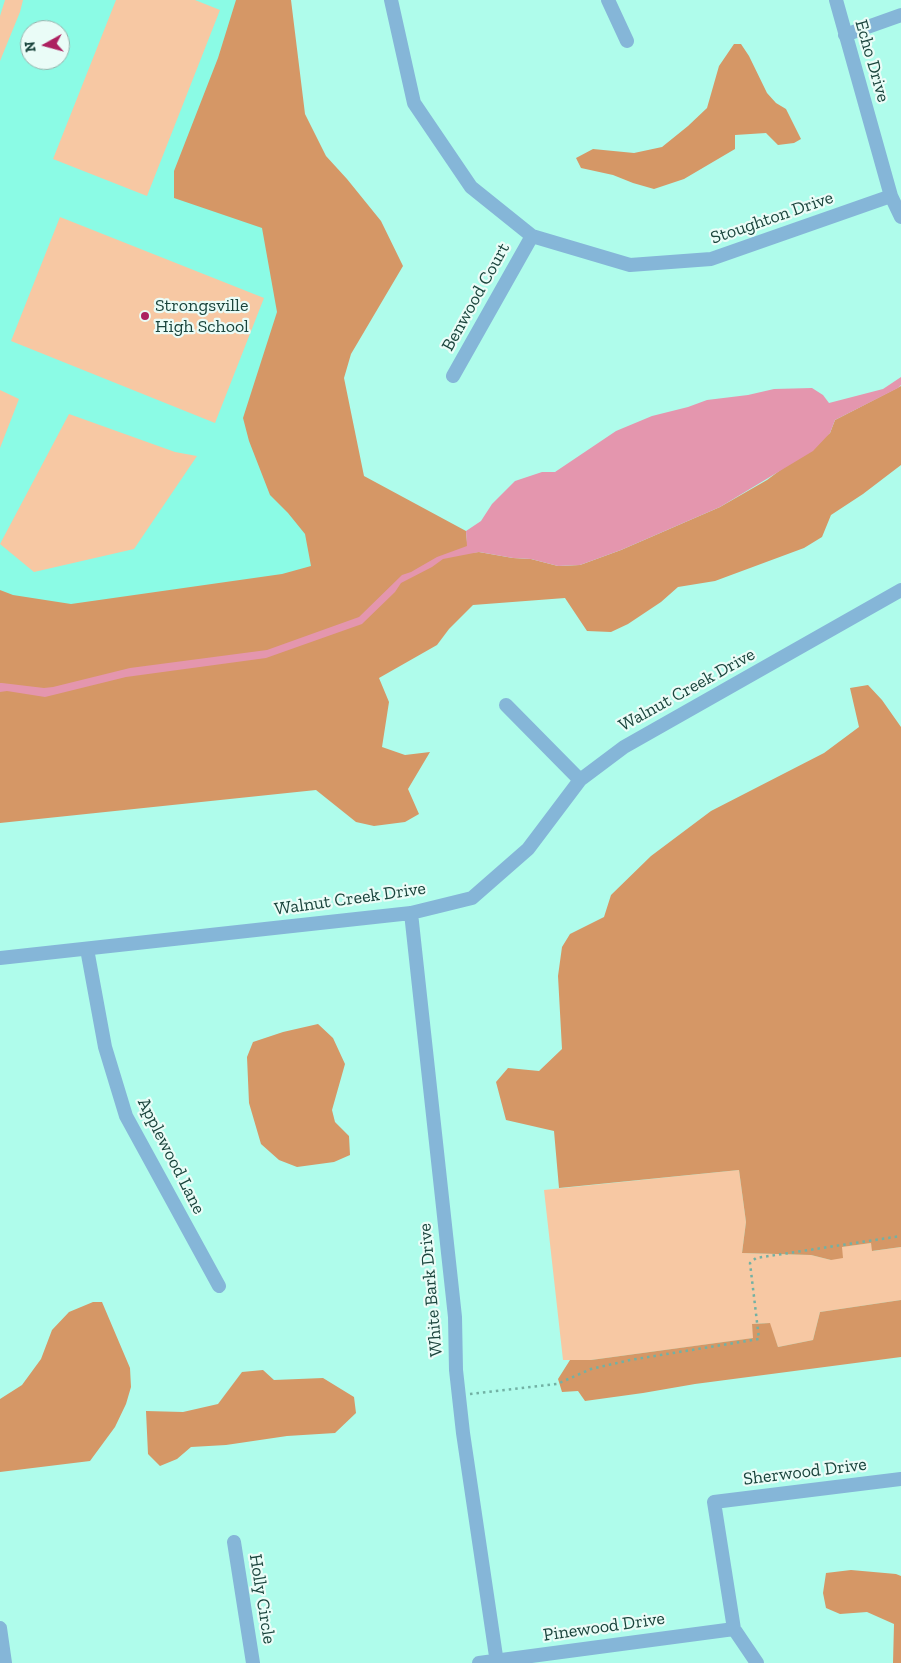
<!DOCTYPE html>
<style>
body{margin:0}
#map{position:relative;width:901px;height:1663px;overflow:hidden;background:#affceb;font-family:"Zilla Slab",serif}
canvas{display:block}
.north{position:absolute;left:20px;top:20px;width:50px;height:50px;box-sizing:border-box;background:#eafcf7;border:1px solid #97b2ac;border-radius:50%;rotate:263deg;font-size:14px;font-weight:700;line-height:20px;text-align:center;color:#1a443c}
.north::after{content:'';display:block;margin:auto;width:18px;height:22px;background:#ac2160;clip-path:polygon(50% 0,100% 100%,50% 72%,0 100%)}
</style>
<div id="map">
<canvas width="901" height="1663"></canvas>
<div class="north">N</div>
</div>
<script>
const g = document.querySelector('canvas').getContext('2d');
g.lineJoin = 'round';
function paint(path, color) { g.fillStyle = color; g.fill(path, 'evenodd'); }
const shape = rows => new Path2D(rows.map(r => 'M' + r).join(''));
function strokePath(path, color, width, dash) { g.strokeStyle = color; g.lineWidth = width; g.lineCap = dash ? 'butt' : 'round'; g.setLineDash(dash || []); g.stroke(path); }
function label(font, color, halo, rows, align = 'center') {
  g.font = font + ' "Zilla Slab",serif'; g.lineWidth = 4.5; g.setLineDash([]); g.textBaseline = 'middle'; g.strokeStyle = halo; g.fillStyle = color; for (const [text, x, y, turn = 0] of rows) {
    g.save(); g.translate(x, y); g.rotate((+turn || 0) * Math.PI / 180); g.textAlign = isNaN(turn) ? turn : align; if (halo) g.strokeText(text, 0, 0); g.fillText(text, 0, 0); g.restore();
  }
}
const built = shape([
 [0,0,247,0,339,679,0,713],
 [30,30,60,30,60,60,30,60]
]);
const green = shape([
 [5,0,23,0,20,12,0,61,0,16],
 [116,0,195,0,220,10,147,196,53,159],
 [60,217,264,298,215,423,11,341],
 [0,390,19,399,0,448],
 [69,414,175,452,197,456,134,549,34,572,0,544],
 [739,1170,746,1222,742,1253,811,1255,831,1260,841,1247,871,1243,873,1251,901,1247,901,1300,820,1312,813,1340,778,1347,769,1323,752,1324,754,1338,591,1360,563,1360,544,1190]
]);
const forest = shape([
 [236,0,291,0,305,114,326,156,347,179,381,221,403,266,351,354,344,378,364,476,466,531,468,553,479,552,513,558,531,559,558,566,580,565,621,550,720,507,767,480,830,433,835,420,901,386,901,465,863,494,831,515,822,537,804,548,715,581,678,587,661,602,628,624,611,632,587,631,565,598,473,605,449,629,437,645,379,678,389,702,382,747,405,755,430,752,408,789,419,814,405,822,374,826,356,822,316,790,0,823,0,590,13,595,71,604,282,574,311,566,305,534,288,513,270,495,249,441,243,418,277,312,262,228,174,198,174,171,218,58],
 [734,44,741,44,749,56,767,93,776,103,786,109,801,139,794,143,778,145,766,133,735,135,735,149,684,179,654,189,633,183,613,175,581,168,576,158,593,149,634,153,662,147,688,126,707,108,719,66],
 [868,685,882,700,901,727,901,1247,872,1251,871,1243,842,1247,843,1258,831,1260,811,1255,742,1253,746,1222,739,1170,559,1188,554,1131,506,1120,496,1082,508,1068,539,1071,562,1049,558,976,562,947,570,934,604,917,611,895,651,856,711,811,824,753,859,727,850,688],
 [318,1024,333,1038,345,1064,332,1110,335,1122,349,1136,350,1155,334,1162,297,1167,279,1160,261,1144,249,1103,247,1057,253,1042,283,1032],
 [901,1300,901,1357,695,1384,643,1393,585,1401,578,1391,562,1392,558,1379,570,1360,591,1360,753,1338,752,1324,770,1323,778,1347,813,1340,820,1312],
 [93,1302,102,1302,130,1368,131,1387,126,1404,115,1427,90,1461,0,1472,0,1399,22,1385,41,1359,52,1330,69,1312],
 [263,1370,274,1380,323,1378,354,1397,356,1413,335,1433,287,1436,226,1445,191,1447,177,1459,160,1466,148,1454,146,1411,183,1412,218,1404,242,1372],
 [851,1570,896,1574,901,1576,901,1663,893,1663,894,1624,867,1612,840,1614,826,1608,823,1593,826,1573]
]);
const water = shape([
 [901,377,901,385,898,388,835,420,830,433,813,451,720,507,621,550,580,565,558,566,531,559,513,558,479,552,443,559,432,567,401,583,395,592,362,624,266,658,126,677,45,697,7,691,0,692,0,683,2,683,44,688,53,687,130,668,267,650,359,617,402,575,411,572,437,557,467,546,466,531,481,521,492,504,515,481,542,472,555,472,616,431,652,416,688,407,707,400,748,395,774,389,812,388,823,395,829,403,883,389]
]);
const path = shape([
 [470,1394,557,1384,591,1369,630,1360,759,1339,750,1263,756,1258,901,1236]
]);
const street = shape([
 [391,0,414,103,471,187,532,236,630,265,711,259,891,196],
 [608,0,627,41],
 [836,0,891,196,901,217],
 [845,35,901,15],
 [453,376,532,236],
 [506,705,580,780],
 [411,913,455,1317,456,1370,463,1433,497,1663],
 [87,949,105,1047,126,1116,219,1286],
 [0,958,411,913,472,898,528,849,580,780,624,747,901,590],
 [234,1542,253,1663],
 [0,1628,5,1663],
 [479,1663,734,1629],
 [757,1663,734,1629,714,1502,901,1479]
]);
const markers = [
 [145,316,5,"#ac2160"]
];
const streetNames = [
 ["Echo Drive",872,61,74],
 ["Stoughton Drive",772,218,-19],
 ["Benwood Court",476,297,-61],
 ["Walnut Creek Drive",687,690,-29],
 ["Walnut Creek Drive",350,899,-8],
 ["Applewood Lane",171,1156,63],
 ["White Bark Drive",431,1290,-95],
 ["Sherwood Drive",805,1472,-7],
 ["Holly Circle",262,1599,81],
 ["Pinewood Drive",604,1627,-8]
];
const poiNames = [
 ["Strongsville",155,306],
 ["High School",155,327]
];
paint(built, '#8bfbe5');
paint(green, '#f7c8a3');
paint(forest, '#d59766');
paint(water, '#e496ae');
strokePath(path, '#72b1a4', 2.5, [2.5, 4]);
strokePath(street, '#85b6d8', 14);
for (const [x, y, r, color] of markers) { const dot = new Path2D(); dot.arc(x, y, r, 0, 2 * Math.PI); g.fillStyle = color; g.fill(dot); strokePath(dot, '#eafcf7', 2); }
label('18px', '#1a443c', '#eafcf7', streetNames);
label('18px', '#1a443c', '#eafcf7', poiNames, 'left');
</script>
